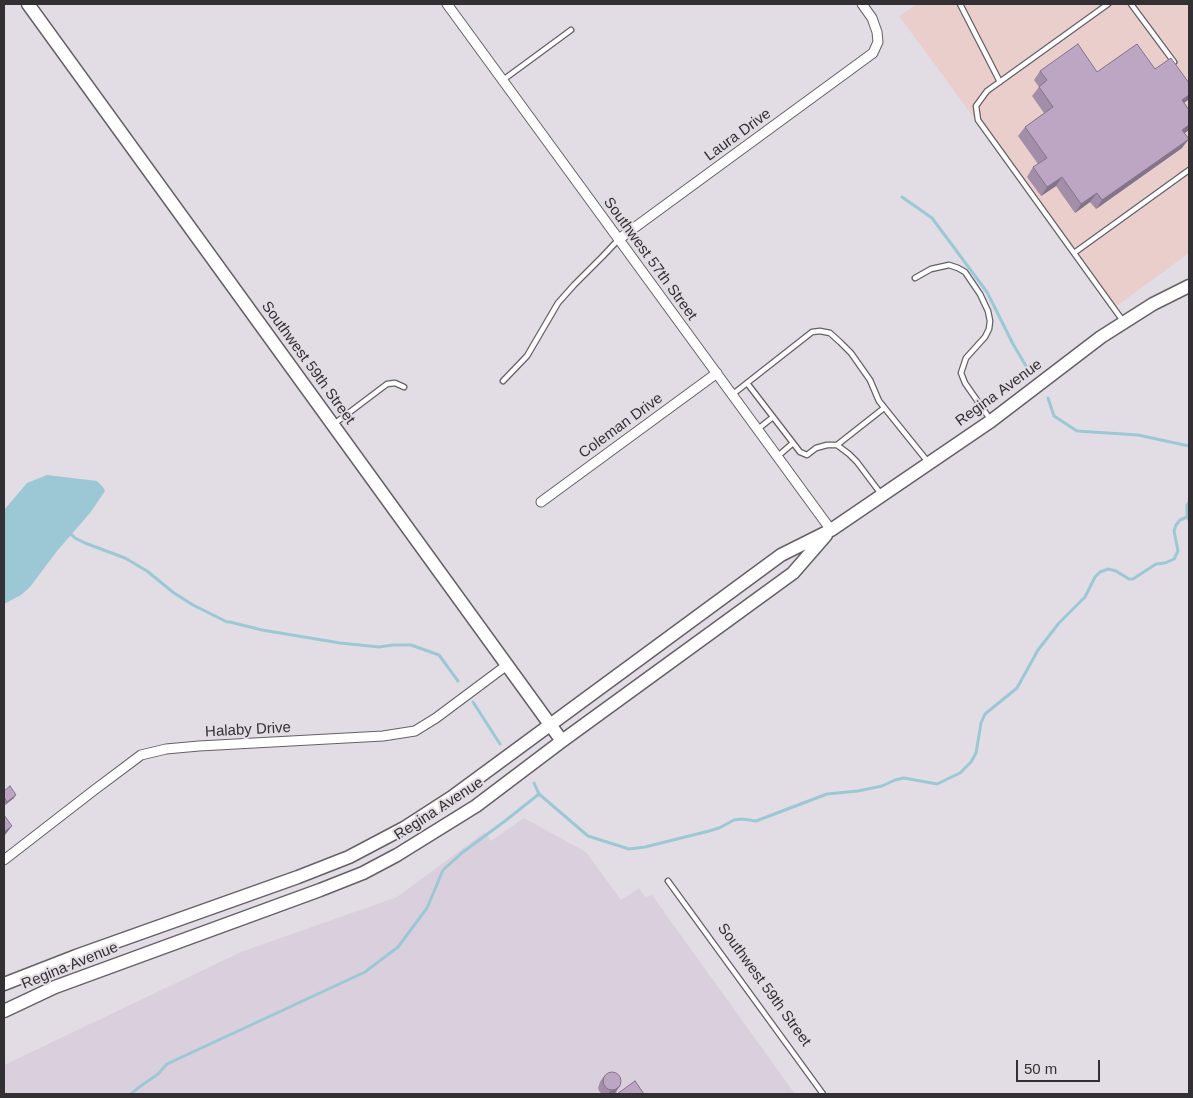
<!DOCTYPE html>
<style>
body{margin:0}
#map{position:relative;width:1193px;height:1098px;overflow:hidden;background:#e2dde4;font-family:Arial,sans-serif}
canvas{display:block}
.frame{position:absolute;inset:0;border:5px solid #323032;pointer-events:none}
.scale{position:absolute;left:1016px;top:1060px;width:84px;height:22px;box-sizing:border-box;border:2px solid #323032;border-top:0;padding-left:6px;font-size:15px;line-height:18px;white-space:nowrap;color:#323032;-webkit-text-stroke:4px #e2dde4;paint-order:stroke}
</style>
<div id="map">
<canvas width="1193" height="1098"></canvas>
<div class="frame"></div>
<div class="scale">50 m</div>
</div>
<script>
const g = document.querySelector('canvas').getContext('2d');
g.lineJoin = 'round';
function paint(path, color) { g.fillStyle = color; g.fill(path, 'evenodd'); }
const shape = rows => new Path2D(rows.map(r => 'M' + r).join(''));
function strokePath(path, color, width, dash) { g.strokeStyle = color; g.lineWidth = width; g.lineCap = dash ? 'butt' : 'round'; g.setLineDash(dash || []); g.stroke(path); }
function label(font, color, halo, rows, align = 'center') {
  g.font = font + ' Arial,sans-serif'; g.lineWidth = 4; g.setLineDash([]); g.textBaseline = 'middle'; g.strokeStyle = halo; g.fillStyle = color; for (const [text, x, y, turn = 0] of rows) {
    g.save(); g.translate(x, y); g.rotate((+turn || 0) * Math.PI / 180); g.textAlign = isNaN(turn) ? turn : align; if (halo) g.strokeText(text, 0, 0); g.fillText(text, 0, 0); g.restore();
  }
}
const built = shape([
 [524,818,586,852,621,900,639,888,645,897,652,895,795,1094,4,1094,4,1065,241,952,397,897,485,832,491,841]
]);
const industrial = shape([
 [917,4,1189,4,1189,253,1114,308,899,16]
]);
const water = shape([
 [47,475,97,481,103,487,105,491,90,513,57,551,30,587,21,595,4,604,4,510,27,483]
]);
const stream = shape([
 [902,197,932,218,987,292,1013,344,1026,366],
 [1048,398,1054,416,1077,431,1138,435,1189,446],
 [1189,502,1187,505,1187,517,1189,520],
 [68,536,71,534,75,538,85,543,125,558,147,571,174,593,193,605,227,622,230,622,262,630,340,643,379,647,393,645,411,645,439,655,458,681],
 [473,702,500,744],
 [534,783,539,794],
 [131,1094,138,1088,158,1074,167,1064,365,972,398,947,427,908,443,870,463,852,505,821,539,794,588,836,629,849,645,847,709,831,719,828,734,820,742,819,756,821,827,794,858,791,882,786,895,780,904,778,937,784,960,773,971,762,976,753,981,723,985,714,1017,688,1038,650,1059,623,1085,597,1095,577,1100,572,1108,569,1116,571,1129,579,1133,579,1156,564,1165,563,1174,559,1178,551,1174,531,1176,525,1180,520,1187,517]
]);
const lane = shape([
 [960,4,1000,82],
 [1108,4,987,91,976,106,978,120,1123,321],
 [1131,4,1174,62],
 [503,80,571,30],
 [1074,253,1189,170],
 [915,278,931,269,949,265,958,268,965,272,980,294,988,311,990,321,989,329,985,337,966,358,961,373,965,383,990,419],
 [503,381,527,356,558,303,574,285,603,256,619,239],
 [747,383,800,452,807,455,816,448,827,445,837,445,849,454,857,462,881,494],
 [733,394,812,332,820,331,830,333,840,342,851,353,870,380,879,401,928,462],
 [334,424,387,384,395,383,404,387],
 [758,429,773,417],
 [837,445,884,408],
 [778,456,793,443],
 [668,881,823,1094]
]);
const street = shape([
 [447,4,831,530],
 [619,239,873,53,878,42,877,32,872,18,862,4],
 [541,502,717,373],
 [4,860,93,791,141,755,166,749,199,746,383,736,415,731,436,718,507,665]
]);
const secondary = shape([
 [28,4,562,741],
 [4,984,76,956,298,877,349,857,404,828,452,797,781,555,831,530,991,421,1101,337,1153,304,1189,286],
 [4,1011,55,987,320,890,363,873,397,855,476,806,562,741,793,573,826,535]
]);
const wall = shape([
 [1155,69,1189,83,1189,99,1184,103,1189,110,1189,130,1185,133,1182,148,1096,209,1090,202,1075,213,1056,186,1041,196,1027,177,1033,167,1038,164,1018,136,1025,127,1044,113,1032,96,1039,87,1034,80,1040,71,1097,72],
 [4,791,14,798,5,805,4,803],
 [604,1076,617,1092,614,1094,602,1094,599,1091,598,1088,600,1082]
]);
const shadedWall = shape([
 [1189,95,1189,99,1188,100,1175,109,1182,100],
 [1189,125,1189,130,1176,139,1182,130],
 [1189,139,1182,148,1096,209,1102,200],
 [1062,177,1056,186,1041,196,1047,187],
 [1097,193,1090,202,1075,213,1081,204],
 [16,795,14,798,5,805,7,802],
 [12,826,5,835,4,836,4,832],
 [621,1085,614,1094,608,1094,611,1090]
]);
const building = shape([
 [1078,44,1097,72,1137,44,1155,69,1171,58,1189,83,1189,95,1182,100,1189,110,1189,125,1182,130,1189,139,1102,200,1097,193,1081,204,1062,177,1047,187,1033,167,1047,158,1025,127,1053,107,1039,87,1047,80,1040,71,1078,44],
 [10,786,16,795,7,802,4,797,4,791,10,786],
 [4,815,12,826,4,832,4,815],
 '603 1081a9 9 0 1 1 18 0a9 9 0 1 1-18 0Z',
 [635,1081,644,1094,617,1094,635,1081]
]);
const streetNames = [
 ["Laura Drive",738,135,-36],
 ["Southwest 57th Street",650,259,54],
 ["Southwest 59th Street",308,363,54],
 ["Regina Avenue",999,393,-36],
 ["Coleman Drive",621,426,-36],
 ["Halaby Drive",248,730,-3],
 ["Regina Avenue",439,809,-33],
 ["Regina Avenue",70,966,-22],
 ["Southwest 59th Street",764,985,54]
];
paint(built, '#dad0dd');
paint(industrial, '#e9cecc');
paint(water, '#9cc8d6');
strokePath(stream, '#9cc8d6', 3);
strokePath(lane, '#656066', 7);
strokePath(street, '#656066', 11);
strokePath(secondary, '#656066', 15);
strokePath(lane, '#fff', 4.5);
strokePath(street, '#fff', 9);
strokePath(secondary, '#fff', 12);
paint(wall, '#a38ea9');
paint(shadedWall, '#847489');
paint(building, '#bda5c4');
strokePath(building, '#847489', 1);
label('15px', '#323032', '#e2dde4', streetNames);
</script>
